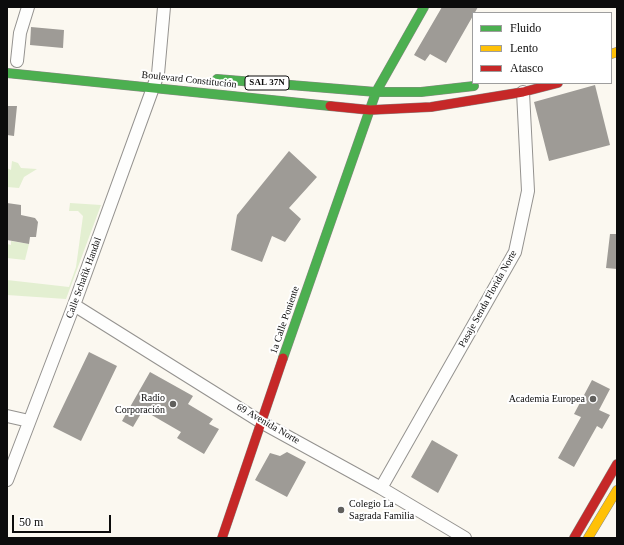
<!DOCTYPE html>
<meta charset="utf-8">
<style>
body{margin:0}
#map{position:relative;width:624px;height:545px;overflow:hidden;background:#fbf8f0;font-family:"Times New Roman",serif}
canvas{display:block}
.frame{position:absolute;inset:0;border:8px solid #0c0c0c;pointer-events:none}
.legend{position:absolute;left:472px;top:12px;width:140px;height:72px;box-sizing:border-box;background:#fff;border:1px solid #9e9e9e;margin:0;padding:5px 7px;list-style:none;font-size:12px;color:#0c0c0c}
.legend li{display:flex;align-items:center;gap:8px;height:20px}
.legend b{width:20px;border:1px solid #9e9e9e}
.scale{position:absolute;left:12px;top:515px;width:99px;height:18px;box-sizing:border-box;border:2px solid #0c0c0c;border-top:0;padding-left:5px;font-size:12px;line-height:14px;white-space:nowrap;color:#0c0c0c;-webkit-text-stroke:3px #fff;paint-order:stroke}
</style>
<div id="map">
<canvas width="624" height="545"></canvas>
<div class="frame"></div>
<ul class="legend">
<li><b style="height:5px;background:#4caf50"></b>Fluido</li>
<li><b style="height:5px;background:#ffc107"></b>Lento</li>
<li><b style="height:5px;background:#c62828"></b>Atasco</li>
</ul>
<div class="scale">50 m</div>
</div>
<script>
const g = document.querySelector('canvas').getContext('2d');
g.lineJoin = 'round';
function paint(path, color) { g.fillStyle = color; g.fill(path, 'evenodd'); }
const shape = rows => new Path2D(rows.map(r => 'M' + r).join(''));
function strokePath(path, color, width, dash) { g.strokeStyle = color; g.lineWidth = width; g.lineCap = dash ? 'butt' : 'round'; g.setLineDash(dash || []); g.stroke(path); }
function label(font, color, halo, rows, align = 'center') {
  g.font = font + ' "Times New Roman",serif'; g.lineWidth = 4; g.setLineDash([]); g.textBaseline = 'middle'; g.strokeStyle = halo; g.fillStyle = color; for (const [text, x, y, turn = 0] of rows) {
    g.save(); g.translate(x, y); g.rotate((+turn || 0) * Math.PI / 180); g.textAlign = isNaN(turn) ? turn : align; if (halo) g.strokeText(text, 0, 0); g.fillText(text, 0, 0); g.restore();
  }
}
const green = shape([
 [12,161,18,163,21,168,37,169,24,177,19,188,7,187,7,168,11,170],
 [70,203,101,205,66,299,7,295,7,280,69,287,76,267,83,216,78,211,69,211],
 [11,241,29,244,25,260,7,258,7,244,11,245]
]);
const building = shape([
 [442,7,478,7,446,63,430,54,425,61,414,55],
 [31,27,64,30,63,48,30,45],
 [595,85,610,145,549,161,534,102],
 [7,106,17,106,14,136,7,135],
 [289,151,317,177,289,208,301,219,285,242,272,236,262,262,231,250,237,215],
 [7,203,21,205,21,215,35,218,38,222,36,237,30,237,29,244,7,240],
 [610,234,617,234,617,269,606,268],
 [89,352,117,366,81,441,53,427],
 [150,372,193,396,188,404,213,419,209,424,219,429,204,454,177,438,181,432,143,410,133,427,122,421],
 [592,380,610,389,599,410,610,415,602,429,597,426,574,467,558,458,581,417,574,414],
 [432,440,458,455,438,493,411,477],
 [287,452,306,462,287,497,255,480,270,453,280,456]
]);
const street = shape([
 [17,61,20,33,28,7],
 [74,305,261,422,381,488,465,538],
 [7,416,29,421],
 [7,480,74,305,158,74,164,7],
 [381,488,515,252,528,191,523,92]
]);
const fast = shape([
 [7,73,330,106],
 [217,79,376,92,421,92,474,86],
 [283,358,376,92,424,7]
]);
const slow = shape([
 [611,54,617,52],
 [588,538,617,490]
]);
const jam = shape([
 [330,106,370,110,431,107,523,92,558,83],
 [222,538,283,358],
 [574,538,617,464]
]);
const markers = [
 [593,399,4,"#605f5c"],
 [173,404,4,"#605f5c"],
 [341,510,4,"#605f5c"]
];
const shields = [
 [267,83,44]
];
const shieldNames = [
 ["SAL 37N",267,83]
];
const streetNames = [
 ["Boulevard Constitución",189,80,6],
 ["Calle Schafik Handal",84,278,-70],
 ["Pasaje Senda Florida Norte",488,299,-61],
 ["1a Calle Poniente",285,320,-71],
 ["69 Avenida Norte",268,424,30]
];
const poiNames = [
 ["Radio",165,398],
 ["Corporación",165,410],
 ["Academia Europea",585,399],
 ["Colegio La",349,504,"left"],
 ["Sagrada Familia",349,516,"left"]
];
paint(green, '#e3efd1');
paint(building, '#9e9b96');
strokePath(street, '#94928f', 14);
strokePath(fast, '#8a8985', 10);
strokePath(slow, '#8a8985', 10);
strokePath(jam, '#8a8985', 10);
strokePath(street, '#fefefd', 12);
strokePath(fast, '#4caf50', 9);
strokePath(slow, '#ffc107', 9);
strokePath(jam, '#c62828', 9);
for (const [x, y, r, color] of markers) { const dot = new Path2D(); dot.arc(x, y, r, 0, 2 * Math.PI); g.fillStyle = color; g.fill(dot); strokePath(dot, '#fff', 1.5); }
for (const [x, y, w] of shields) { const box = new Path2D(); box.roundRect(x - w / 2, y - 7, w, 14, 3); g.fillStyle = '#fff'; g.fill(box); strokePath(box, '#0c0c0c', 1); }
label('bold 9px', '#0c0c0c', null, shieldNames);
label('10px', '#0c0c0c', '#fff', streetNames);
label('10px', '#0c0c0c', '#fff', poiNames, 'right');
</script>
